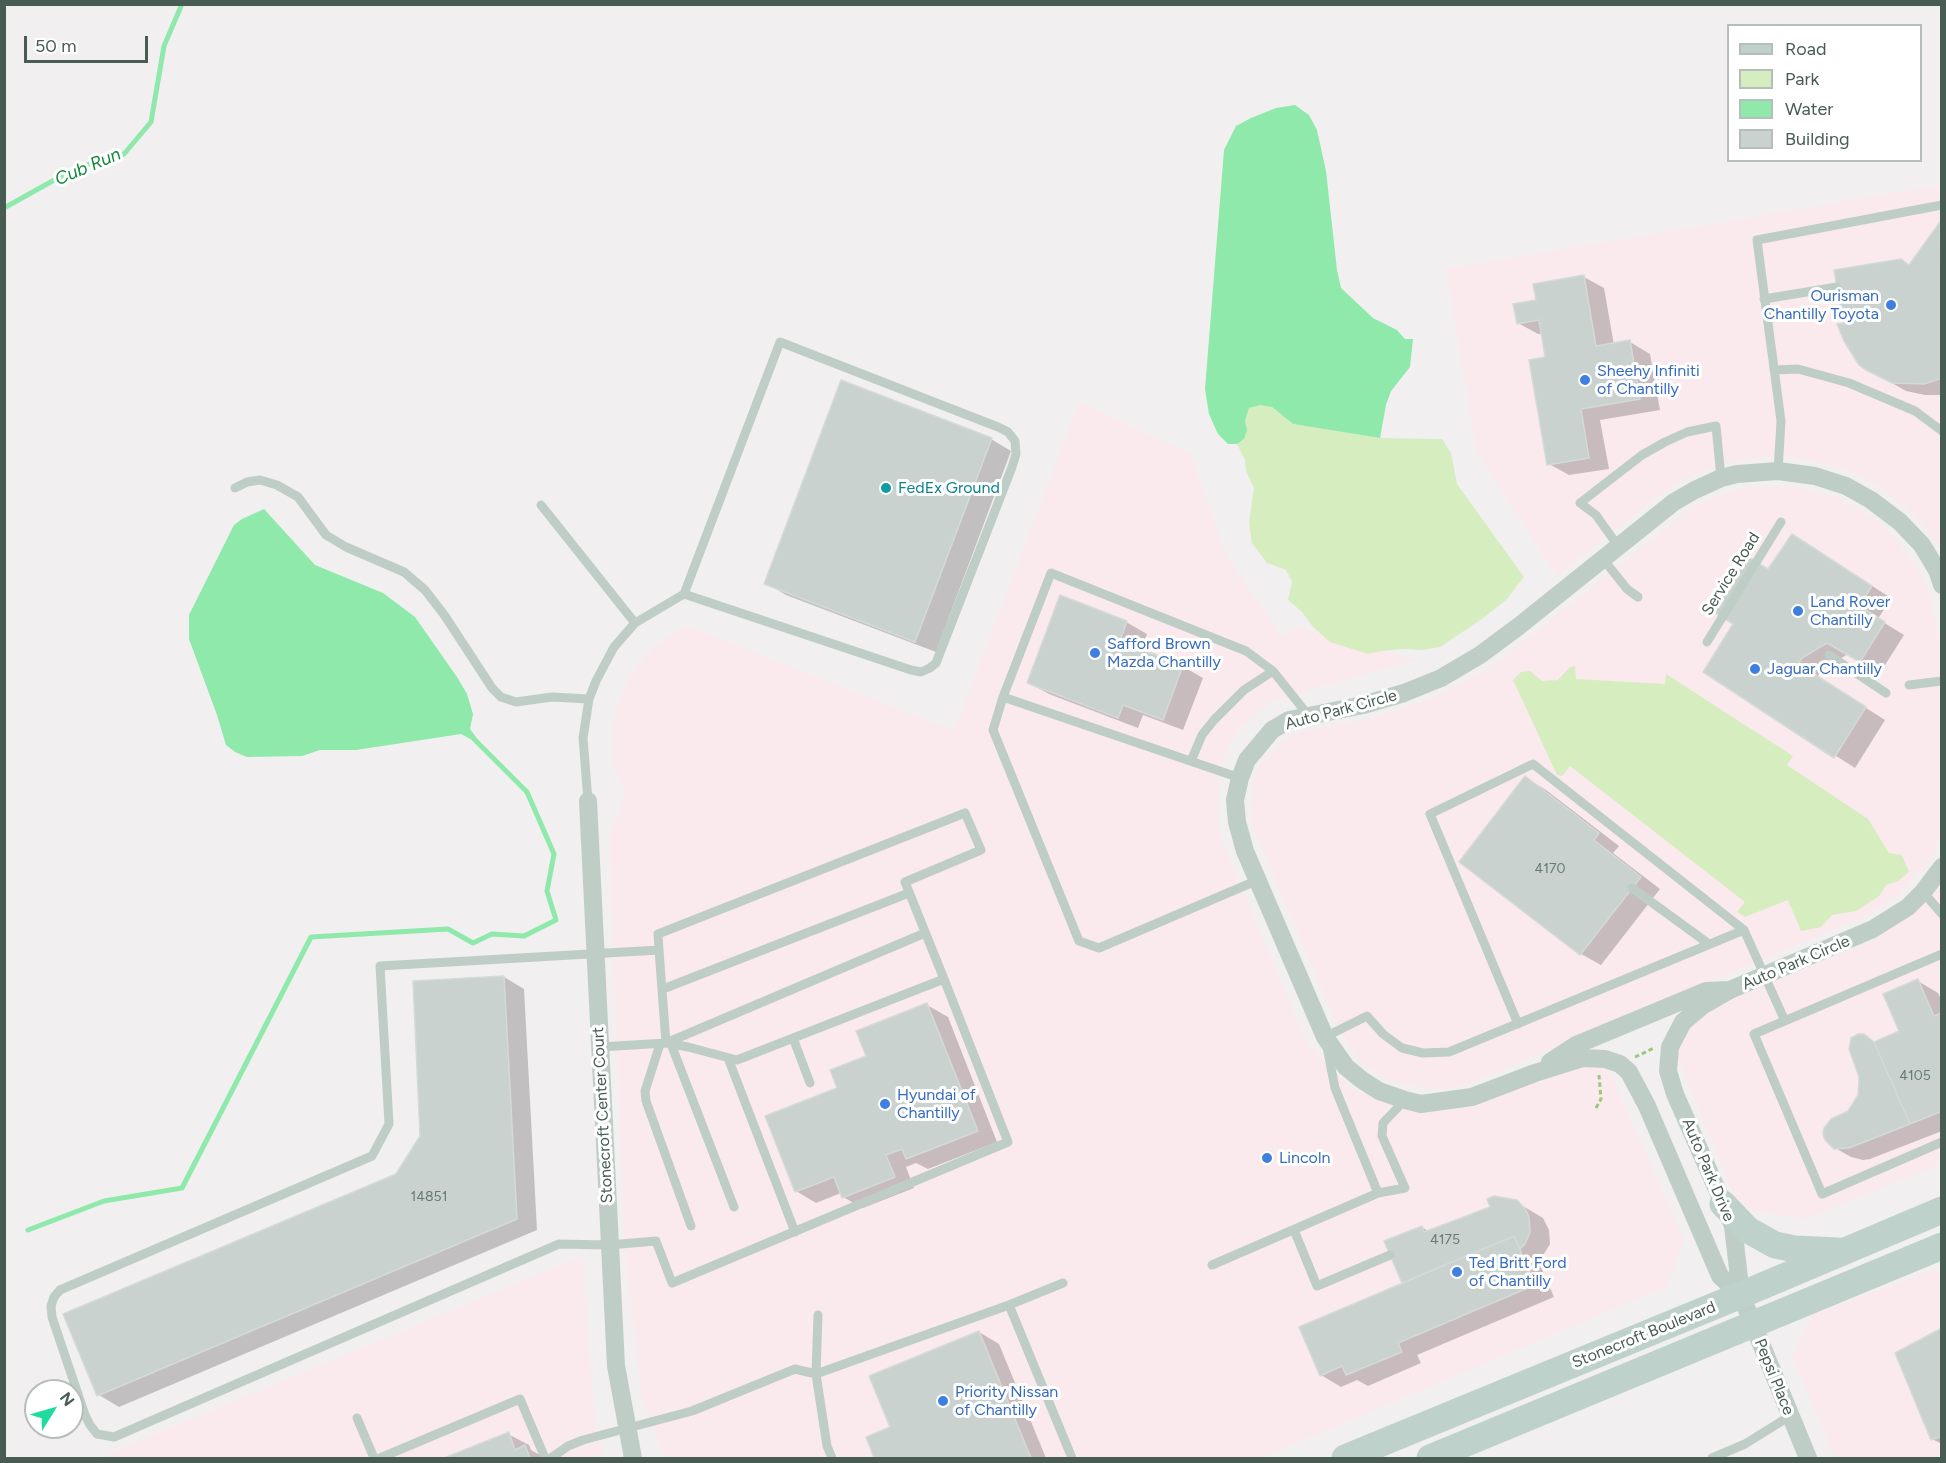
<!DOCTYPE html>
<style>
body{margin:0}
#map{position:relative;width:1946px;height:1463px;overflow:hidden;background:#f2eff1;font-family:Figtree,sans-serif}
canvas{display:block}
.frame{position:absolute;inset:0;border:6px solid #485c54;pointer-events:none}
.legend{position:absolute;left:1727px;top:24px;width:195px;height:138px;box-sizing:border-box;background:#fff;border:2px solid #b6bebb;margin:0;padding:8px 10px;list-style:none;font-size:18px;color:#485c54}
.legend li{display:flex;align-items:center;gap:12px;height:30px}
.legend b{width:30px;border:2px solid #b6bebb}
.north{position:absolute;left:24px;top:1379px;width:60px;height:60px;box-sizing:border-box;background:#fff;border:2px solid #b6bebb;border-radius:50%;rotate:53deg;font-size:16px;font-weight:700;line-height:24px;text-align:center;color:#485c54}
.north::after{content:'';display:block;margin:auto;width:21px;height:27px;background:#20db9f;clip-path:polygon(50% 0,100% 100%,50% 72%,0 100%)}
.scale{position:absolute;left:24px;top:36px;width:124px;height:27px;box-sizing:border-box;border:3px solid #485c54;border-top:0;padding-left:8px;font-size:18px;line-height:21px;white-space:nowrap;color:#485c54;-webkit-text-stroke:4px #fff;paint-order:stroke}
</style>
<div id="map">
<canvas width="1946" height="1463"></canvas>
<div class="frame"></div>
<ul class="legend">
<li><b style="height:8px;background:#bed2cb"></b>Road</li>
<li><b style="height:16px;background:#d6edc0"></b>Park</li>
<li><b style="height:16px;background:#8ee9ab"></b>Water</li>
<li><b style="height:16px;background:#c9d2cf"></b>Building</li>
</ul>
<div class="north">N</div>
<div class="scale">50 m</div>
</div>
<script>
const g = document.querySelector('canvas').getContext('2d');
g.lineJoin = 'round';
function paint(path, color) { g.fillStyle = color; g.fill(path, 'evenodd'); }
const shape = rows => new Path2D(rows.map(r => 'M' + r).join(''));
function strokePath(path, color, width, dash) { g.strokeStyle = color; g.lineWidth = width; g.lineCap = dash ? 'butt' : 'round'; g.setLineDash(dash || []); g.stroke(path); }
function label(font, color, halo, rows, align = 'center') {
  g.font = font + ' Figtree,sans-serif'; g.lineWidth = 6; g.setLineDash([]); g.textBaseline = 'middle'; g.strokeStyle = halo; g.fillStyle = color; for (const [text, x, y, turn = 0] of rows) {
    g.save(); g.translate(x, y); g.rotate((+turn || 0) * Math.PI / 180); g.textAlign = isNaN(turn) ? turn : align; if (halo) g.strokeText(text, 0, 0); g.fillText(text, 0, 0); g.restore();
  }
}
const commercial = shape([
 [1941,185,1941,548,1916,517,1892,496,1864,478,1836,466,1779,455,1728,463,1688,477,1658,496,1557,576,1477,453,1446,269],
 [1079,402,1191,454,1226,555,1282,636,1296,627,1418,660,1273,700,1239,729,1218,769,1219,833,1307,1043,1353,1090,1417,1111,1581,1062,1607,1067,1684,1239,1668,1286,1261,1458,665,1458,641,1395,624,1238,609,836,626,793,612,762,614,722,618,701,627,682,638,664,653,648,670,635,688,626,954,731],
 [1791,486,1837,497,1860,509,1880,524,1897,540,1924,579,1931,601,1941,645,1941,838,1931,860,1898,895,1864,917,1466,1085,1440,1089,1402,1084,1388,1079,1369,1068,1360,1060,1341,1034,1252,825,1250,809,1254,775,1264,759,1283,741,1298,732,1364,720,1390,713,1428,700,1469,680,1499,661,1695,505,1732,491,1754,487],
 [1941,884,1941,1164,1807,1219,1751,1211,1735,1197,1673,1047,1689,1018,1880,937],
 [582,1256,596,1435,604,1458,98,1458],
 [1941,1267,1941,1458,1835,1458,1792,1356,1811,1315]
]);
const green = shape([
 [1260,404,1272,407,1293,424,1380,438,1442,439,1451,453,1457,484,1524,577,1506,600,1482,619,1440,647,1423,650,1405,649,1381,651,1368,654,1330,642,1313,627,1302,612,1288,600,1292,582,1286,570,1267,563,1252,543,1249,523,1254,488,1246,471,1245,460,1237,444,1244,439,1245,421,1249,408],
 [1575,666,1576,679,1665,684,1666,674,1793,756,1787,765,1868,819,1889,853,1902,855,1909,872,1898,881,1886,885,1879,896,1856,911,1832,915,1821,927,1801,931,1788,900,1745,917,1737,912,1745,902,1570,766,1562,776,1557,775,1513,680,1521,672,1530,671,1542,681,1558,680,1570,667]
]);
const water = shape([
 [1295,105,1309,115,1317,130,1326,171,1337,270,1341,288,1373,318,1397,330,1405,339,1413,339,1410,367,1391,391,1386,405,1380,438,1293,424,1272,407,1260,405,1249,408,1245,421,1247,430,1244,439,1237,444,1228,444,1218,434,1209,414,1205,389,1224,150,1236,126,1251,118,1276,108],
 [264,509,315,565,383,593,415,617,457,677,467,694,473,714,470,729,476,737,470,739,461,734,356,750,320,750,302,756,247,757,235,752,226,745,217,715,189,639,189,615,234,525,242,519]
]);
const shadow = shape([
 [1941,224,1942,395,1925,395,1906,391,1867,369,1845,324,1910,266],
 [1584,277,1604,288,1614,345,1630,342,1650,354,1660,410,1600,420,1609,469,1569,475,1549,464,1547,358,1543,334,1538,334,1518,323,1537,301],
 [991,439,1011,451,936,652,786,595,766,583],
 [1813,548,1891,598,1878,619,1904,635,1880,673,1848,654,1822,670,1817,677,1885,720,1855,768,1705,672,1769,571],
 [1126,622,1147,634,1140,650,1182,666,1203,678,1183,730,1143,715,1138,728,1049,694,1029,683],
 [1526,778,1546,790,1619,846,1613,853,1660,889,1601,965,1581,954,1461,861],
 [504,977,524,989,537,1230,119,1407,99,1395,65,1315,397,1176,422,1136],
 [1918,981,1938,993,1942,1001,1942,1131,1870,1159,1863,1160,1851,1157,1830,1145,1860,1095,1864,1035,1876,1043,1901,1032],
 [927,1005,948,1017,997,1142,928,1169,916,1163,906,1167,914,1188,863,1208,843,1197,841,1193,816,1203,796,1191,839,1089,868,1057],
 [1516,1202,1543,1218,1549,1230,1550,1244,1539,1262,1554,1297,1417,1355,1421,1363,1368,1386,1357,1380,1341,1387,1321,1375,1404,1284,1386,1241,1422,1227,1429,1232],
 [1942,1330,1942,1444,1932,1439],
 [979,1332,999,1344,1046,1458,876,1458,868,1438,892,1428],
 [508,1434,529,1445,531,1450,545,1458,448,1458]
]);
const stream = shape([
 [4,208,74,169,124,154,151,122,164,46,182,4],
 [28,1230,104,1201,182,1188,311,937,448,929,473,943,492,934,524,936,556,920,547,891,554,854,527,792,473,738]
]);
const building = shape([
 [1940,222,1942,378,1924,384,1892,383,1866,370,1859,365,1844,341,1837,324,1843,323,1834,270,1901,259,1909,265,1940,222],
 [1584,275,1596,346,1630,340,1640,399,1581,409,1589,458,1547,465,1529,360,1545,357,1539,320,1517,324,1513,304,1536,300,1533,284,1584,275],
 [841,380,992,438,915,642,764,584,841,380],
 [1792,534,1872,586,1859,606,1885,622,1860,662,1827,643,1802,658,1798,664,1866,707,1834,758,1703,672,1733,624,1710,610,1745,555,1768,569,1792,534],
 [1060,595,1127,621,1120,641,1183,665,1163,720,1123,705,1118,718,1027,683,1060,595],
 [1525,776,1599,833,1594,840,1641,877,1580,955,1459,862,1525,776],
 [504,976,517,1219,97,1396,63,1314,396,1174,420,1136,413,981,504,976],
 [1918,979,1934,1016,1942,1013,1942,1111,1910,1124,1874,1042,1899,1031,1883,994,1918,979],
 [927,1003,978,1131,906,1159,902,1149,886,1155,895,1177,842,1198,834,1177,795,1192,765,1116,837,1088,830,1070,866,1056,856,1031,927,1003],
 [1858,1034,1864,1034,1874,1042,1910,1124,1849,1148,1834,1149,1825,1140,1823,1134,1824,1128,1831,1119,1848,1111,1858,1095,1859,1077,1849,1049,1851,1038,1858,1034],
 [1494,1196,1517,1200,1526,1210,1529,1217,1530,1232,1525,1244,1520,1249,1514,1236,1402,1283,1384,1241,1422,1226,1424,1232,1490,1207,1487,1199,1494,1196],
 [1514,1236,1535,1285,1398,1343,1402,1352,1346,1375,1342,1366,1320,1376,1299,1327,1514,1236],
 [1942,1328,1942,1436,1931,1440,1895,1353,1942,1328],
 [979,1331,1031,1458,874,1458,866,1437,890,1427,869,1376,979,1331],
 [509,1432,515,1450,525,1445,530,1458,444,1458,509,1432]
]);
const path = shape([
 [1635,1057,1654,1048],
 [1596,1108,1601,1099,1599,1075]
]);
const service = shape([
 [1764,299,1837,287],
 [1774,370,1798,369,1849,383,1915,411,1942,431],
 [1778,471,1781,421,1757,240,1942,205],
 [235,488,247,482,260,480,277,485,298,497,326,535,346,547,404,572,425,590,445,616,492,688,501,697,516,702,552,697,589,699],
 [541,505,635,623],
 [1618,546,1596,515,1580,503,1642,455,1665,442,1687,432,1716,426,1721,478],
 [1603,559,1627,589,1638,597],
 [1707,642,1781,522],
 [1829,655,1886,693],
 [1909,685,1942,681],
 [1003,697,993,730,1079,941,1099,948,1258,880],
 [1191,761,1202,735,1214,720,1244,690,1273,671],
 [1240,778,1003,697,1051,573,1246,651,1273,671,1308,715],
 [588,801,583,738,589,699,596,681,614,647,635,623,684,594,780,342,998,427,1008,432,1015,441,1016,454,1012,467,936,663,930,668,921,672,911,670,684,594],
 [1632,888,1709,944],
 [1923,892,1942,914],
 [659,950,658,934,965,813,981,850,905,882,944,979],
 [1942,954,1754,1034,1822,1194,1942,1142],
 [663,989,909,893],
 [1518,1024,1430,814,1533,764,1744,930],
 [793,1038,810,1083],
 [660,1044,645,1091,646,1101,691,1226],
 [671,1044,734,1207],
 [600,1047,666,1043,688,1047,737,1060,944,979,1008,1142,672,1283,656,1241,609,1245,559,1244,114,1437,97,1434,90,1425,85,1415,52,1317,51,1306,54,1297,60,1290,372,1156,389,1124,380,966,659,950,666,1043,925,933],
 [728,1058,795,1232],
 [1378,1193,1335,1088,1325,1037,1367,1016,1383,1034,1402,1048,1423,1053,1449,1052,1744,930,1785,1021],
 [1294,1230,1317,1286,1390,1255],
 [1212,1265,1378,1193,1405,1188,1382,1136,1383,1123,1405,1100],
 [1009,1305,1063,1283],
 [818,1315,816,1374,1009,1305,1072,1458],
 [357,1418,374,1458],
 [380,1458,520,1399,545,1458],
 [551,1458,568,1446,583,1440,692,1411,795,1369,816,1374,827,1446,832,1458],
 [1712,1458,1745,1444,1790,1416]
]);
const minor = shape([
 [588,801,616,1366,633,1458],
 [1730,990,1702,1006,1683,1022,1670,1047,1668,1071,1675,1094,1733,1226,1741,1295,1808,1458],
 [1550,1062,1576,1045,1706,991,1730,990,1873,929,1908,907,1923,892,1942,867],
 [1741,1295,1720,1276,1647,1106,1629,1072,1620,1064,1605,1059,1583,1058,1535,1073,1472,1097,1421,1104,1405,1100,1379,1091,1362,1080,1346,1067,1325,1037,1245,851,1237,822,1235,800,1240,778,1247,760,1272,730,1289,720,1363,705,1404,693,1441,678,1480,655,1519,626,1674,502,1695,490,1721,478,1737,474,1778,471,1815,476,1846,486,1871,500,1900,522,1922,545,1937,570,1942,585]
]);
const secondary = shape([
 [1723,1204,1748,1230,1775,1245,1795,1249,1838,1251],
 [1345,1458,1741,1295,1942,1210],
 [1430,1458,1942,1246]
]);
const markers = [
 [1891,305,6,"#3f7fe0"],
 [1585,380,6,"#3f7fe0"],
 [886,488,6,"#0f9aa8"],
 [1798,611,6,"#3f7fe0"],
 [1095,653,6,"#3f7fe0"],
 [1755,669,6,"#3f7fe0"],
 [885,1104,6,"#3f7fe0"],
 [1267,1158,6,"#3f7fe0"],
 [1457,1272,6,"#3f7fe0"],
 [943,1401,6,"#3f7fe0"]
];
const numberNames = [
 ["4170",1550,869],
 ["4105",1915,1076],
 ["14851",429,1197],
 ["4175",1445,1240]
];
const shopNames = [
 ["Ourisman",1879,296,"right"],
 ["Chantilly Toyota",1879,314,"right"],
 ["Sheehy Infiniti",1597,371],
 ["of Chantilly",1597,389],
 ["Land Rover",1810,602],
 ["Chantilly",1810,620],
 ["Safford Brown",1107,644],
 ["Mazda Chantilly",1107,662],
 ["Jaguar Chantilly",1767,669],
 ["Hyundai of",897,1095],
 ["Chantilly",897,1113],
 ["Lincoln",1279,1158],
 ["Ted Britt Ford",1469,1263],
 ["of Chantilly",1469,1281],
 ["Priority Nissan",955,1392],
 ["of Chantilly",955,1410]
];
const cultureNames = [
 ["FedEx Ground",898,488]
];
const streetNames = [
 ["Service Road",1731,574,-58],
 ["Auto Park Circle",1341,710,-15],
 ["Auto Park Circle",1796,963,-23],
 ["Stonecroft Center Court",603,1115,-93],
 ["Auto Park Drive",1708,1170,67],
 ["Stonecroft Boulevard",1644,1335,-22],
 ["Pepsi Place",1774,1377,68]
];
const waterNames = [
 ["Cub Run",88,167,-23]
];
paint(commercial, '#fbeaed');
paint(green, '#d6edc0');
paint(water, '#8ee9ab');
paint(shadow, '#0003');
strokePath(stream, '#8ee9ab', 5);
paint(building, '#c9d2cf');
strokePath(building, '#d4dad9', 1.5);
strokePath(path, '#98ca79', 3, [4.5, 3]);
strokePath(service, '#becec7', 9);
strokePath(minor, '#becec7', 18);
strokePath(secondary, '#bed2cb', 27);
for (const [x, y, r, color] of markers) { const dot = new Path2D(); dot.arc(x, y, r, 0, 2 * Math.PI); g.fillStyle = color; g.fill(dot); strokePath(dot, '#fff', 2); }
label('14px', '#687a73', null, numberNames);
label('16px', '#366cbe', '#fff', shopNames, 'left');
label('16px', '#0d838f', '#fff', cultureNames, 'left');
label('16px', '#485c54', '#fff', streetNames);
label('italic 18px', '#128738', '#fff', waterNames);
</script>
